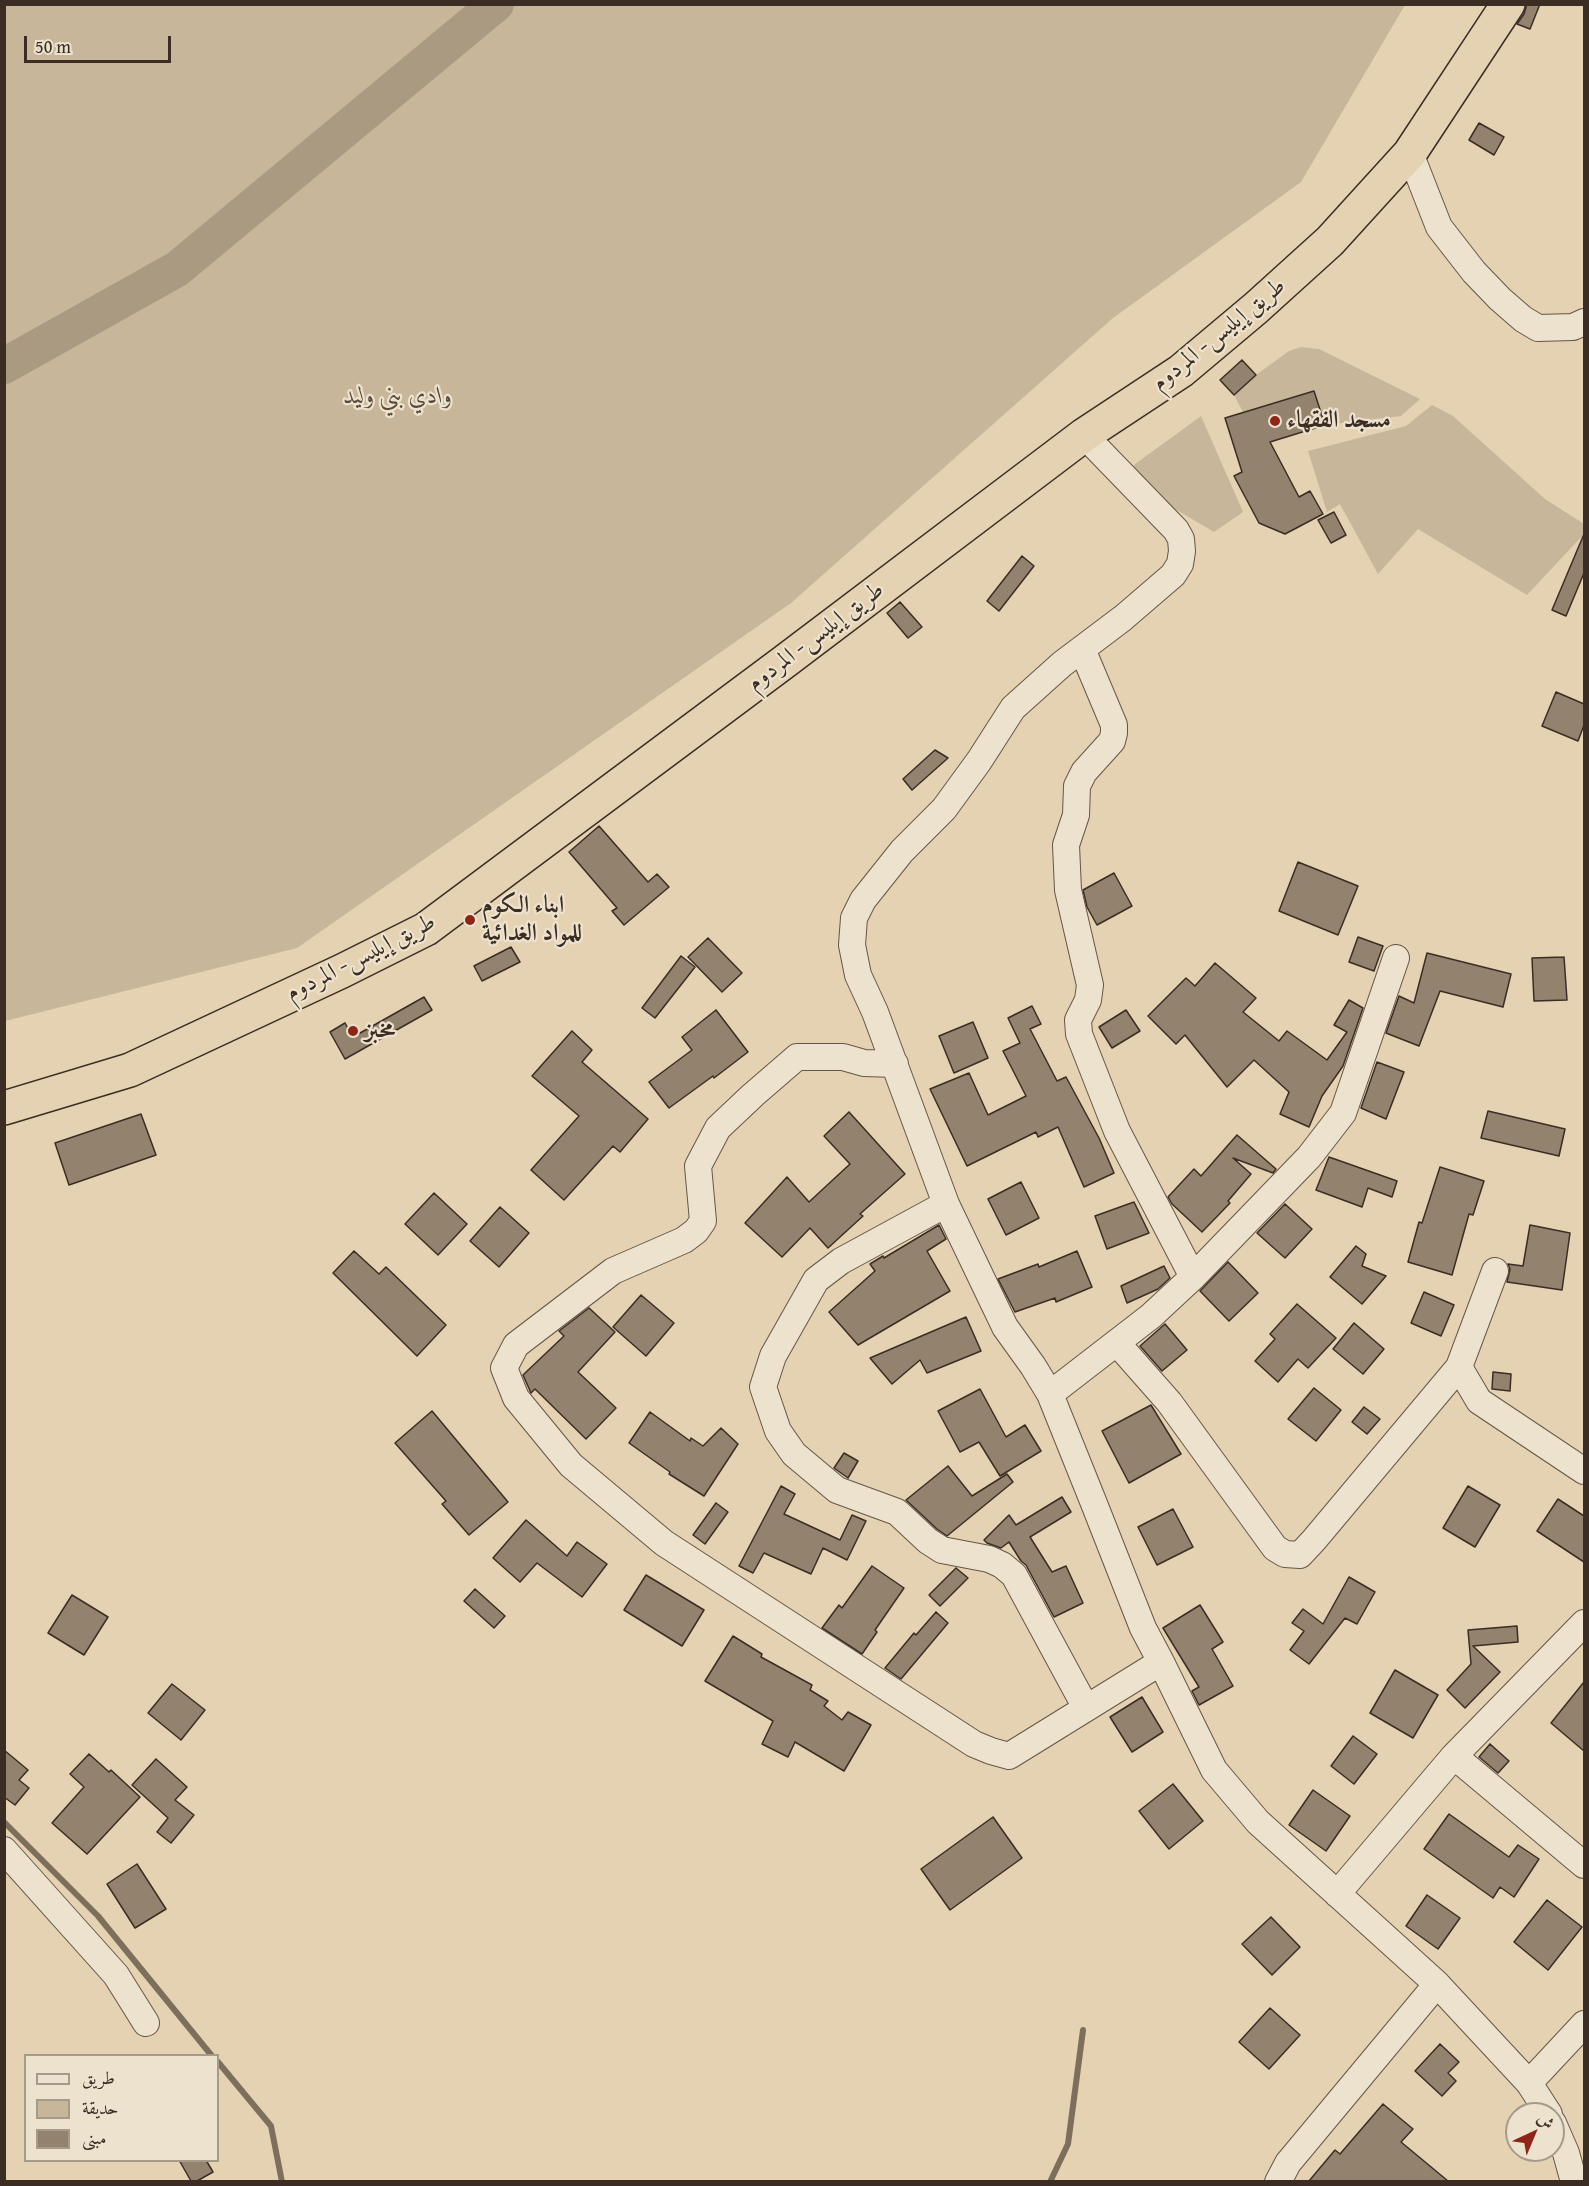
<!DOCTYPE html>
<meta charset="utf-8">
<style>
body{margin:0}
#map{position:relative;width:1589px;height:2186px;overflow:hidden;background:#e4d2b2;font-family:"Gentium Book Plus",Amiri,serif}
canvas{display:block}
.frame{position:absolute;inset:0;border:6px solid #3b2d24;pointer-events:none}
.legend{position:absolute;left:24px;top:2054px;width:195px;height:108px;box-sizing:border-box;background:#ede2cd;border:2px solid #a69a89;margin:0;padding:8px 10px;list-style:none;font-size:18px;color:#3b2d24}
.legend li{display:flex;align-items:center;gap:12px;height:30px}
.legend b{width:30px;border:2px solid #a69a89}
.north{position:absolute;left:1505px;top:2102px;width:60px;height:60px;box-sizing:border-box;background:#ede2cd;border:2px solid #a69a89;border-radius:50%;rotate:44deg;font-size:16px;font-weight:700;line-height:24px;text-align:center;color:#3b2d24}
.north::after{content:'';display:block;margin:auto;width:21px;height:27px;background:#8f2418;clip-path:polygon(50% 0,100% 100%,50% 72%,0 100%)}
.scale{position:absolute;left:24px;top:36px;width:147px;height:27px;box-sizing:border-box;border:3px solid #3b2d24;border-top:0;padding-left:8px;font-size:18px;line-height:21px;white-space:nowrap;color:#3b2d24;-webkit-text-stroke:4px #ede2cd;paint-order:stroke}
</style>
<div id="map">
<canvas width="1589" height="2186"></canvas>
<div class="frame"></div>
<ul class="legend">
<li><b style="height:8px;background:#ede2cd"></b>طريق</li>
<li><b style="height:16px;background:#c7b69a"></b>حديقة</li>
<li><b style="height:16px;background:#93836e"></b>مبنى</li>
</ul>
<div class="north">ش</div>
<div class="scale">50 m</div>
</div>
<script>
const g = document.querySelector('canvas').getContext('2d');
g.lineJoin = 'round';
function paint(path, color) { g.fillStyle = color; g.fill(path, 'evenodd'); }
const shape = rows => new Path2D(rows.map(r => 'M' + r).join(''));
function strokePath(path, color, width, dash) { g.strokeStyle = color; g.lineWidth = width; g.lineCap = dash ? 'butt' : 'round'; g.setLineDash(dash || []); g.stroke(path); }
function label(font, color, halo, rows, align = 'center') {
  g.font = font + ' "Gentium Book Plus",Amiri,serif'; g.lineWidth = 4.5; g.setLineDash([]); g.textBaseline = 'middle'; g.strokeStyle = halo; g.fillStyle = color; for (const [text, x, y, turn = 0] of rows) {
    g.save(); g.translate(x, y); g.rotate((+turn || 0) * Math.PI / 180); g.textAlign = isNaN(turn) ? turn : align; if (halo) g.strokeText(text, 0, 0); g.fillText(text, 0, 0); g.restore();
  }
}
const green = shape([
 [5,4,1405,4,1405,5,1301,182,1113,318,791,603,297,948,5,1021],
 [1301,347,1319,349,1420,399,1401,416,1325,425,1314,391,1243,412,1234,395,1256,375,1289,351],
 [1432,405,1453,416,1545,499,1584,524,1584,534,1527,595,1418,529,1378,574,1340,504,1327,512,1308,451,1406,426],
 [1201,416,1243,512,1214,532,1158,499,1133,476,1134,465]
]);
const stream = shape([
 [4,1822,98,1916,212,2056],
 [218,2062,271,2126,282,2182],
 [1050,2182,1068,2144,1083,2030]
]);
const river = shape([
 [4,366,177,269,496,4]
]);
const building = shape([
 [1527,4,1540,4,1530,29,1517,24,1524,14,1527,4],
 [1479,123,1504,137,1494,155,1469,140,1479,123],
 [1242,360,1256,375,1234,395,1220,380,1242,360],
 [1314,391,1325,425,1270,442,1299,497,1310,491,1323,514,1285,534,1259,523,1234,476,1242,472,1225,418,1314,391],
 [1334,512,1346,535,1331,543,1318,520,1334,512],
 [1584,534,1584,573,1566,616,1552,610,1584,534],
 [1022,556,1034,566,999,611,987,601,1022,556],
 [900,602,922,627,908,638,887,613,900,602],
 [1556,692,1584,704,1584,725,1578,741,1542,726,1556,692],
 [935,750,948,758,912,790,903,779,935,750],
 [599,826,648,882,657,874,669,887,624,925,612,911,617,908,569,852,599,826],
 [1298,862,1358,886,1338,935,1279,911,1298,862],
 [1114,873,1132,906,1097,925,1087,907,1083,890,1114,873],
 [1358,937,1383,946,1374,971,1349,962,1358,937],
 [708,938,742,973,722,992,688,957,708,938],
 [511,947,520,962,482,981,474,966,511,947],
 [1427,953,1511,974,1503,1007,1440,991,1419,1046,1386,1033,1399,996,1414,1003,1427,953],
 [681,956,695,967,655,1018,642,1008,681,956],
 [1564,957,1567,1000,1534,1001,1532,958,1564,957],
 [1215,963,1256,998,1243,1012,1279,1041,1287,1031,1327,1060,1347,1032,1334,1025,1349,1000,1363,1008,1343,1066,1322,1096,1309,1127,1280,1114,1289,1092,1254,1060,1227,1087,1185,1035,1176,1044,1148,1016,1186,978,1195,986,1215,963],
 [424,997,432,1010,345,1059,330,1032,345,1023,353,1037,424,997],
 [1032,1006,1041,1024,1030,1029,1057,1081,1066,1077,1099,1138,1114,1173,1084,1187,1058,1127,1038,1137,1036,1132,967,1166,930,1089,969,1073,988,1115,1026,1096,1003,1051,1020,1043,1008,1018,1032,1006],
 [716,1010,748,1052,714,1078,713,1076,669,1108,649,1082,692,1050,682,1037,716,1010],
 [1126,1010,1140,1031,1112,1048,1099,1027,1126,1010],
 [973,1022,988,1058,954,1073,939,1036,973,1022],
 [572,1031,592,1050,582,1062,648,1119,620,1152,613,1146,564,1200,531,1170,579,1116,532,1076,572,1031],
 [1377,1062,1404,1072,1386,1119,1361,1108,1377,1062],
 [1488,1111,1565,1129,1559,1156,1481,1138,1488,1111],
 [849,1112,905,1174,860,1214,863,1216,828,1248,810,1228,782,1257,745,1223,787,1177,809,1202,850,1164,824,1136,849,1112],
 [141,1114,156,1155,69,1185,55,1143,141,1114],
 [1237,1135,1276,1169,1273,1173,1233,1158,1251,1174,1228,1201,1230,1203,1202,1232,1172,1204,1168,1197,1194,1169,1201,1176,1237,1135],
 [1329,1157,1397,1181,1392,1197,1368,1188,1362,1207,1316,1190,1329,1157],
 [1440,1167,1484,1181,1473,1215,1469,1214,1452,1275,1408,1262,1419,1222,1422,1223,1440,1167],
 [1021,1182,1039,1218,1006,1235,988,1199,1021,1182],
 [434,1193,467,1224,438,1255,405,1224,434,1193],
 [1134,1202,1149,1233,1107,1249,1095,1216,1134,1202],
 [1285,1204,1312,1229,1285,1258,1257,1233,1285,1204],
 [500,1207,529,1233,499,1267,470,1241,500,1207],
 [939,1225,946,1239,927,1251,950,1291,858,1345,829,1312,875,1271,870,1264,883,1256,884,1258,939,1225],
 [1530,1225,1570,1233,1562,1290,1507,1282,1510,1269,1508,1264,1523,1266,1530,1225],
 [1356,1246,1366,1254,1362,1266,1386,1276,1362,1304,1330,1277,1356,1246],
 [354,1251,379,1274,386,1267,446,1325,417,1356,333,1273,354,1251],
 [1077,1251,1092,1287,1056,1302,1055,1298,1015,1312,998,1279,1038,1264,1039,1267,1077,1251],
 [1228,1262,1258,1293,1229,1321,1200,1291,1228,1262],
 [1164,1266,1170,1278,1158,1289,1127,1303,1121,1286,1164,1266],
 [1424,1292,1454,1305,1441,1336,1411,1323,1424,1292],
 [641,1295,674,1323,646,1356,613,1327,641,1295],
 [1297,1304,1336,1338,1308,1368,1298,1359,1278,1382,1255,1361,1275,1339,1270,1334,1297,1304],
 [589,1308,615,1332,578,1372,616,1408,586,1439,535,1389,531,1393,523,1375,564,1336,559,1331,589,1308],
 [966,1317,981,1351,927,1373,920,1360,892,1384,870,1358,966,1317],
 [1354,1323,1384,1349,1363,1374,1333,1349,1354,1323],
 [1165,1324,1187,1350,1162,1371,1140,1346,1165,1324],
 [1493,1372,1511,1374,1510,1391,1492,1389,1493,1372],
 [1314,1388,1341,1410,1316,1441,1288,1419,1314,1388],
 [980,1389,1006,1437,1025,1425,1041,1451,1000,1476,979,1442,960,1452,938,1411,980,1389],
 [1151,1405,1181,1454,1129,1483,1102,1431,1151,1405],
 [1364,1407,1380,1419,1367,1434,1352,1422,1364,1407],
 [432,1411,508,1502,469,1535,442,1504,446,1501,395,1443,432,1411],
 [650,1412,690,1441,691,1438,703,1446,721,1428,738,1444,704,1496,669,1474,670,1472,629,1443,650,1412],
 [844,1453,858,1461,848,1478,834,1468,844,1453],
 [948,1466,972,1496,1007,1474,1013,1482,947,1536,937,1529,906,1500,948,1466],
 [781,1486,795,1494,784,1514,840,1540,852,1515,866,1521,847,1560,823,1548,811,1574,764,1553,753,1573,739,1566,781,1486],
 [1468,1486,1500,1505,1475,1547,1443,1528,1468,1486],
 [1062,1497,1071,1512,1030,1537,1052,1572,1066,1566,1083,1603,1054,1617,1026,1565,1021,1561,1009,1542,1001,1548,987,1543,984,1540,1009,1515,1016,1525,1062,1497],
 [1558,1499,1584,1516,1584,1562,1537,1531,1558,1499],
 [716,1503,728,1512,705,1544,693,1535,716,1503],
 [1173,1509,1193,1547,1157,1565,1138,1527,1173,1509],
 [526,1520,567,1556,577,1542,607,1564,582,1597,537,1563,520,1582,493,1558,526,1520],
 [872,1566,904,1588,875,1630,877,1632,862,1654,822,1628,839,1605,842,1608,872,1566],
 [956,1568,968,1578,940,1606,929,1595,956,1568],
 [646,1575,704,1610,682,1646,624,1610,646,1575],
 [1349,1577,1375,1592,1357,1624,1345,1618,1309,1664,1290,1650,1304,1631,1292,1623,1303,1609,1323,1624,1349,1577],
 [475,1589,505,1616,494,1628,464,1601,475,1589],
 [72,1595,108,1617,84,1655,48,1633,72,1595],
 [1200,1605,1223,1642,1212,1649,1233,1686,1199,1705,1192,1691,1199,1687,1163,1628,1200,1605],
 [936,1612,948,1623,901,1679,885,1668,914,1633,916,1635,936,1612],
 [1517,1626,1518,1642,1473,1646,1500,1672,1465,1708,1447,1690,1471,1664,1468,1630,1517,1626],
 [733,1636,762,1654,761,1657,812,1685,810,1690,828,1701,824,1706,842,1720,848,1712,871,1725,844,1771,795,1742,788,1757,762,1744,773,1721,705,1681,733,1636],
 [1395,1670,1438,1695,1413,1738,1370,1713,1395,1670],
 [1584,1682,1584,1751,1551,1723,1584,1682],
 [172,1684,205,1710,181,1740,148,1713,172,1684],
 [1142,1697,1163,1732,1132,1752,1110,1717,1142,1697],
 [1353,1736,1377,1754,1354,1784,1331,1766,1353,1736],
 [1490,1744,1509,1761,1498,1773,1479,1757,1490,1744],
 [4,1750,28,1770,19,1780,29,1788,15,1805,4,1797,4,1750],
 [89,1754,109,1772,111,1770,140,1797,87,1854,52,1823,84,1787,70,1774,89,1754],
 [156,1759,187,1787,175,1800,194,1815,171,1843,157,1832,168,1818,132,1785,156,1759],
 [1173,1784,1203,1821,1169,1849,1139,1811,1173,1784],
 [1313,1790,1350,1816,1326,1851,1289,1825,1313,1790],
 [1449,1814,1509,1857,1518,1845,1539,1859,1514,1897,1500,1887,1493,1898,1424,1849,1449,1814],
 [993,1817,1022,1858,950,1910,921,1869,993,1817],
 [137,1864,166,1909,135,1928,107,1884,137,1864],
 [1427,1895,1460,1918,1438,1949,1406,1926,1427,1895],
 [1547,1900,1582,1927,1548,1970,1514,1942,1547,1900],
 [1271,1917,1300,1947,1272,1975,1242,1944,1271,1917],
 [1270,2008,1300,2035,1269,2069,1239,2042,1270,2008],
 [1440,2044,1459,2062,1448,2073,1456,2081,1442,2096,1415,2071,1440,2044],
 [1383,2104,1413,2129,1401,2142,1448,2181,1309,2181,1335,2150,1340,2154,1383,2104],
 [179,2160,206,2160,213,2172,197,2181,191,2181,179,2160]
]);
const minor = shape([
 [1410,153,1439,227,1474,272,1500,299,1523,319,1538,328,1573,327,1584,322],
 [1084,435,1176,530,1181,539,1182,551,1180,564,1173,575,1123,618,1062,664,1013,708,979,761,944,809,902,851,863,900,854,918,852,945,858,975,875,1012,946,1204,1005,1327,1033,1366,1050,1394,1095,1506,1143,1628,1161,1662,1214,1770,1258,1822,1437,1984,1529,2083,1549,2114],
 [1082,649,1114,725,1114,733,1112,741,1084,772,1077,786,1076,815,1066,845,1068,890,1090,985,1088,1000,1078,1020,1079,1034,1117,1131,1193,1277],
 [895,1064,864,1063,843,1057,797,1057,753,1095,718,1128,698,1166,703,1221,696,1231,684,1240,613,1271,516,1345,504,1368,516,1398,571,1465,664,1543,974,1744,991,1751,1009,1756,1161,1662],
 [946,1204,841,1261,816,1280,773,1356,763,1387,778,1431,794,1454,837,1490,897,1512,928,1541,942,1550,989,1559,1002,1565,1014,1575,1086,1708],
 [1495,1271,1459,1367,1479,1401,1584,1471],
 [1117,1343,1169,1402,1275,1548,1285,1554,1300,1555,1314,1540,1459,1367],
 [1050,1394,1151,1316,1193,1277,1309,1157,1343,1113,1396,958],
 [1454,1756,1584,1865],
 [4,1850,116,1975,146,2023],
 [1337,1894,1454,1756,1584,1623],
 [1529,2083,1584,2024],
 [1553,2123,1566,2153,1574,2182],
 [1278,2182,1288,2163,1437,1984]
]);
const highway = shape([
 [4,1108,130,1070,342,971,426,929,784,662,1084,435,1181,371,1256,308,1330,241,1410,153,1508,4]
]);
const markers = [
 [1275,421,6,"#8f2418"],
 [470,920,6,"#8f2418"],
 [353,1031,6,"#8f2418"]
];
const streetNames = [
 ["طريق إيليس- المردوم",1219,335,-39],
 ["طريق إيليس- المردوم",816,637,-37],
 ["طريق إيليس- المردوم",361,958,-27]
];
const parkNames = [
 ["وادي بني وليد",398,397]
];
const poiNames = [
 ["مسجد الفقهاء",1287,421],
 ["ابناء الكوم",482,906],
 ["للمواد الغدائية",482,934],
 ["مخبز",365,1031]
];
paint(green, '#c7b69a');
strokePath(stream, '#7e6e5c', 6);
strokePath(river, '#ab9a82', 36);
paint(building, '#93836e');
strokePath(building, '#3b2d24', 1.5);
strokePath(minor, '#655648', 28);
strokePath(highway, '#3b2d24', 36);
strokePath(minor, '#ede2cd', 26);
strokePath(highway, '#e4d2b2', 33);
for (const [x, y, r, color] of markers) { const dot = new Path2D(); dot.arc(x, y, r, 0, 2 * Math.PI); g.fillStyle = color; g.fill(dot); strokePath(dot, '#ede2cd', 2); }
label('24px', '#3b2d24', '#ede2cd', streetNames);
label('italic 24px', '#57483c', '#ede2cd', parkNames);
label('bold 24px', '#3b2d24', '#ede2cd', poiNames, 'left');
</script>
